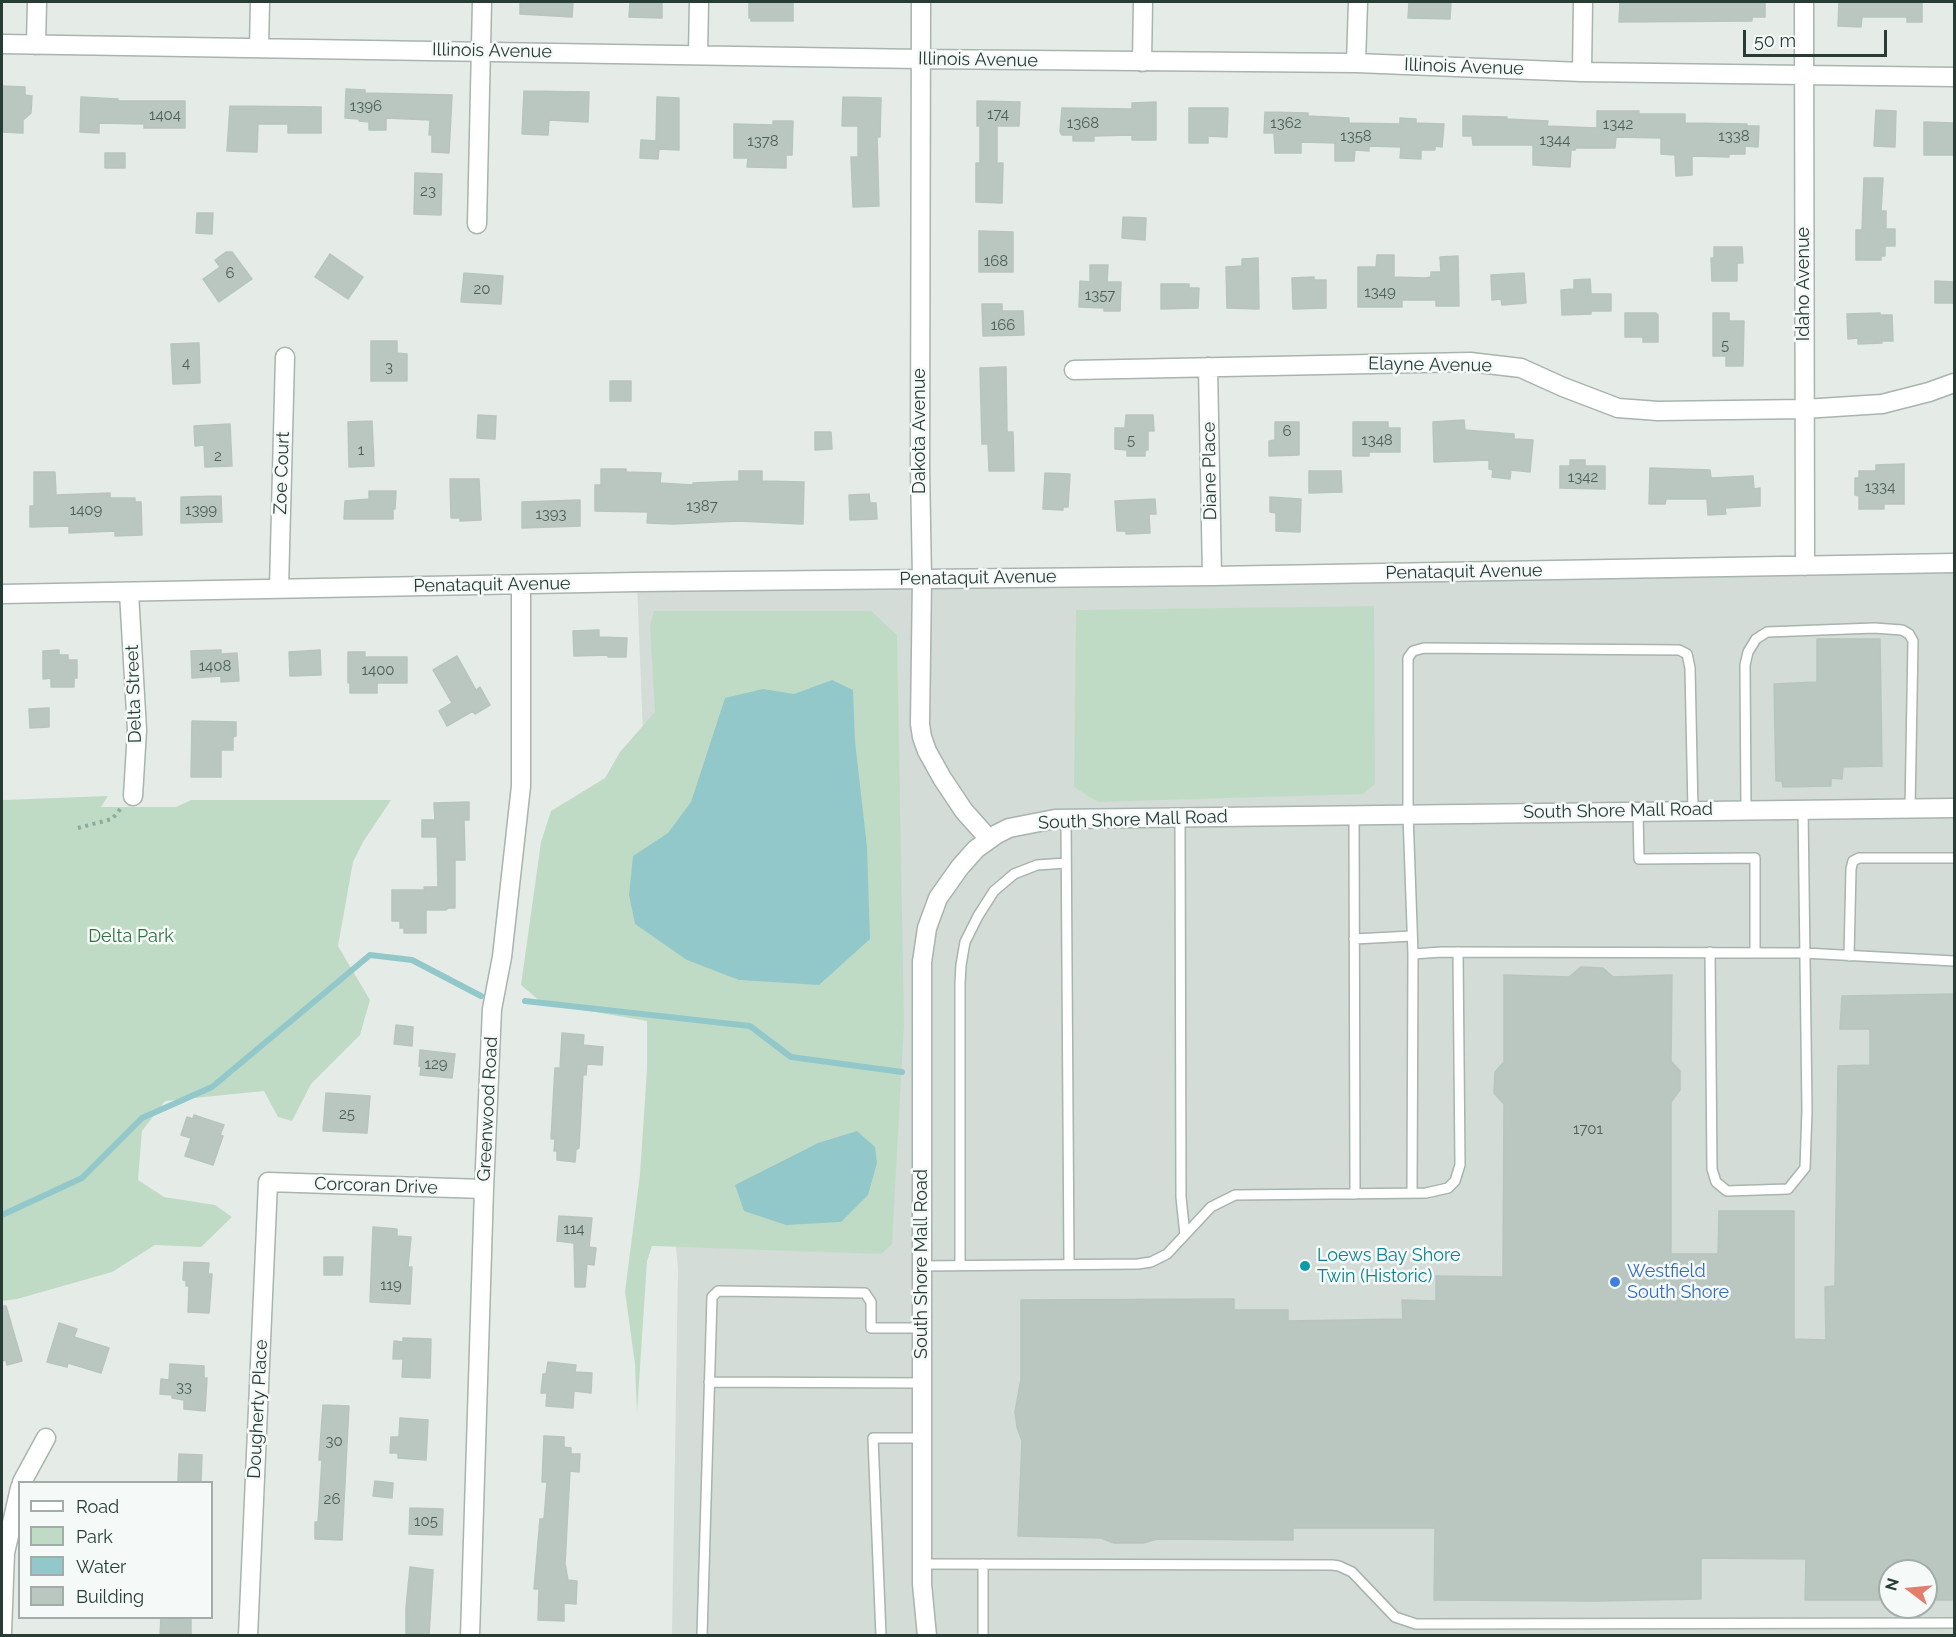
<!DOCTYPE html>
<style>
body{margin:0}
#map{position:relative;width:1956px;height:1637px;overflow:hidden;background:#e5ece8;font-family:Raleway,sans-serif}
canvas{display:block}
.frame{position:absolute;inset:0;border:3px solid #263c34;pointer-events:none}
.legend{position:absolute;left:18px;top:1481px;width:195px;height:138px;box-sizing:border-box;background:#f5f9f7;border:2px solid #a2ada9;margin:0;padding:8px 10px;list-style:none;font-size:18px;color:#263c34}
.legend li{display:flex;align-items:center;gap:12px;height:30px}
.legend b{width:30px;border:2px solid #a2ada9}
.north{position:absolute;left:1878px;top:1559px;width:60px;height:60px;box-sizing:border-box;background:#f5f9f7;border:2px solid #a2ada9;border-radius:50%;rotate:286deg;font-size:16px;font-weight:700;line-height:24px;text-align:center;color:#263c34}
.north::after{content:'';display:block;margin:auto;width:21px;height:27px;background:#e37e6c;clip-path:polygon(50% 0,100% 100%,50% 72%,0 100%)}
.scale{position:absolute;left:1743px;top:30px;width:144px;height:27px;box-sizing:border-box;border:3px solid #263c34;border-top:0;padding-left:8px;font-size:18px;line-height:21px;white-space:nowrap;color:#263c34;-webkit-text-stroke:4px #f5f9f7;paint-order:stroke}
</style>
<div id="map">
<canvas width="1956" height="1637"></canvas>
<div class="frame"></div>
<ul class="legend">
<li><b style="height:8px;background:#fff"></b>Road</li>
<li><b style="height:16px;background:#c0dbc5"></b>Park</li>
<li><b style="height:16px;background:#93c8cb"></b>Water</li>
<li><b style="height:16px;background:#bac7c1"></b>Building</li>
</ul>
<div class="north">N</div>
<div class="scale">50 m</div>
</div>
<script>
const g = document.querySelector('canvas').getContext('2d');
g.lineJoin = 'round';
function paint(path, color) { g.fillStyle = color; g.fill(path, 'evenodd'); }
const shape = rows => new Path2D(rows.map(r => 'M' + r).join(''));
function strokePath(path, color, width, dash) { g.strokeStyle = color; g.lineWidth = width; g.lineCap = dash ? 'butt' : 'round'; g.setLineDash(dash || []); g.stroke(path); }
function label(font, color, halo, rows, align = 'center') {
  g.font = font + ' Raleway,sans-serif'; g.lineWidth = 5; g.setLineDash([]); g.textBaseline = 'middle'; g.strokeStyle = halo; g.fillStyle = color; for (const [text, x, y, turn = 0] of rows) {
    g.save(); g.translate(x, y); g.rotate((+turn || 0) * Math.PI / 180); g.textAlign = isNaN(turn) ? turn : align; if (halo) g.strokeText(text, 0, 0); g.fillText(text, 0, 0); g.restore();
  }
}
const built = shape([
 [1954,563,1954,1635,672,1635,678,1269,653,990,637,582],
 [1890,1571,1926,1571,1926,1607,1890,1607]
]);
const green = shape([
 [1374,606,1375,784,1363,794,1098,802,1074,787,1076,610],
 [654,611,871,611,897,635,904,1024,892,1244,881,1254,652,1246,647,1261,637,1413,635,1364,625,1292,640,1174,647,1069,647,1021,542,1003,521,985,541,842,551,811,605,778,620,752,655,712,650,626],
 [108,796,101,807,176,807,191,800,391,800,363,842,353,862,338,946,370,1000,360,1035,311,1084,292,1121,278,1117,264,1091,165,1101,142,1131,138,1180,164,1197,215,1205,232,1217,201,1247,155,1245,112,1272,17,1299,2,1301,2,800]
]);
const water = shape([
 [832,680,853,690,855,741,867,847,870,939,819,985,739,980,687,960,635,924,629,895,633,856,668,833,691,802,725,698,763,689,794,694],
 [857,1131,875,1147,877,1163,868,1195,841,1222,786,1225,744,1211,735,1185,818,1143]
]);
const stream = shape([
 [525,1001,750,1026,791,1057,902,1072],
 [2,1215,82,1178,142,1118,212,1087,370,955,412,960,481,996]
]);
const building = shape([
 [520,2,573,2,572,17,520,14,520,2],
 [630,2,662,2,662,18,629,17,630,2],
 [751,2,793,2,793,21,751,21,751,18,749,18,749,3,751,2],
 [1409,2,1451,2,1450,19,1408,18,1409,2],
 [1620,2,1765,2,1765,17,1752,17,1752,21,1619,22,1620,2],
 [1839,2,1922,2,1922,22,1907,22,1907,17,1862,17,1861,27,1838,26,1839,2],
 [2,86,25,87,25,95,32,96,31,113,23,120,23,133,2,132,2,86],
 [346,89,365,90,365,93,452,95,449,153,432,152,432,135,429,135,430,120,386,118,386,130,369,130,369,122,359,121,359,119,345,118,346,89],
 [524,91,589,92,588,122,549,120,548,135,522,134,524,91],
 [81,97,118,99,118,101,185,101,185,128,144,128,144,124,99,123,99,133,80,132,81,97],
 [657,97,679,98,679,150,659,149,658,159,640,158,641,140,656,141,657,97],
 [843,97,881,98,880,137,877,137,879,206,853,207,851,157,858,157,858,126,842,126,843,97],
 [977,101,1020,102,1019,126,997,126,997,163,1003,163,1002,203,976,202,976,163,980,163,980,126,977,126,977,101],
 [1156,102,1156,140,1132,140,1132,135,1094,136,1094,141,1073,141,1073,135,1062,135,1060,132,1062,108,1132,109,1132,103,1156,102],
 [230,106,321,107,321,133,288,133,288,124,258,124,257,152,227,151,230,106],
 [1189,108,1228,108,1227,137,1208,136,1208,143,1189,143,1189,108],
 [1876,110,1896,111,1895,147,1874,146,1876,110],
 [1597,111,1639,111,1639,114,1685,114,1685,123,1747,124,1747,126,1759,126,1758,147,1745,146,1745,154,1729,154,1729,157,1692,156,1692,175,1676,176,1675,155,1661,154,1661,138,1616,137,1615,148,1576,148,1575,150,1571,150,1570,167,1533,165,1533,145,1473,145,1472,136,1463,136,1463,116,1507,117,1507,119,1548,121,1547,126,1597,128,1597,111],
 [1265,112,1308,113,1308,116,1349,118,1349,123,1400,124,1400,118,1416,119,1416,123,1444,124,1442,147,1435,146,1435,150,1421,150,1421,159,1400,158,1401,147,1369,146,1369,151,1355,150,1354,161,1335,161,1335,143,1301,142,1301,153,1275,153,1274,133,1264,133,1265,112],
 [773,121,793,121,792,155,786,155,786,168,747,167,748,158,734,158,734,124,773,125,773,121],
 [1924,122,1954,123,1954,155,1924,155,1924,122],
 [105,153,125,153,125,168,105,168,105,153],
 [415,173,442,174,441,215,414,214,415,173],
 [1864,178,1883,178,1881,211,1886,211,1886,229,1895,229,1895,246,1885,246,1885,256,1881,256,1881,260,1856,260,1856,230,1862,230,1864,178],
 [197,213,213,213,212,234,196,233,197,213],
 [1123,217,1146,218,1145,240,1122,238,1123,217],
 [979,231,1013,232,1013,272,979,272,979,231],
 [1714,247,1742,247,1743,263,1737,263,1737,281,1712,281,1711,258,1714,258,1714,247],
 [226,252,232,252,252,279,219,302,203,279,220,267,215,260,226,252],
 [330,254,363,277,348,299,315,277,330,254],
 [1377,255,1394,255,1394,277,1425,278,1431,277,1431,272,1441,272,1440,257,1458,256,1459,306,1436,306,1436,300,1402,300,1402,307,1358,307,1358,267,1376,267,1377,255],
 [1258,258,1259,309,1227,308,1226,267,1242,266,1242,259,1258,258],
 [1090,265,1108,265,1107,282,1121,282,1120,311,1104,311,1104,308,1079,307,1080,281,1090,282,1090,265],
 [464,273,503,276,501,304,461,302,464,273],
 [1524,273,1526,303,1502,305,1501,299,1492,300,1491,275,1524,273],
 [1314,277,1314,280,1326,280,1326,308,1293,309,1292,278,1314,277],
 [1590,279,1591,294,1611,294,1611,311,1591,311,1591,314,1562,315,1561,290,1574,289,1574,280,1590,279],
 [1935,281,1954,282,1954,303,1935,303,1935,281],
 [1161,284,1189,284,1189,288,1199,288,1198,308,1161,309,1161,284],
 [982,304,1002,304,1002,311,1023,311,1024,335,983,336,982,304],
 [1625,313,1656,313,1658,315,1658,342,1643,342,1643,337,1625,337,1625,313],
 [1713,313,1729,313,1729,321,1744,321,1743,366,1726,366,1726,356,1713,356,1713,313],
 [1880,313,1880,315,1892,315,1893,341,1882,341,1882,343,1858,344,1858,338,1848,339,1847,314,1880,313],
 [371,341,397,341,397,353,407,354,407,381,371,381,371,341],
 [199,343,200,383,173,384,171,344,199,343],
 [1006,367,1007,432,1013,432,1014,471,989,471,988,444,982,444,980,368,1006,367],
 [610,381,631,381,631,401,610,401,610,381],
 [478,415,496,416,495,439,477,438,478,415],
 [1126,415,1153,415,1154,431,1148,431,1148,450,1145,450,1145,456,1127,456,1127,450,1115,449,1115,428,1125,428,1126,415],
 [1464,420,1465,430,1514,434,1514,439,1533,440,1530,472,1511,470,1510,479,1492,477,1493,470,1489,469,1489,460,1434,462,1433,422,1464,420],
 [372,421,374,466,349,467,348,422,372,421],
 [1275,422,1299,422,1299,455,1269,456,1269,441,1275,440,1275,422],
 [1353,422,1388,422,1388,428,1400,428,1400,452,1369,452,1369,456,1353,456,1353,422],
 [230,424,232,466,205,467,204,445,195,446,194,426,230,424],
 [815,432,831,432,832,449,815,450,815,432],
 [1570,460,1585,460,1585,466,1605,466,1605,489,1560,488,1560,466,1570,466,1570,460],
 [1904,464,1904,504,1884,504,1884,509,1859,509,1859,496,1855,495,1855,478,1859,478,1859,471,1876,471,1876,465,1904,464],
 [1650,468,1710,470,1711,478,1753,476,1754,489,1760,488,1760,506,1725,508,1726,514,1708,515,1707,499,1666,499,1665,504,1649,504,1650,468],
 [601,469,626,469,626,472,661,473,660,483,693,485,693,483,739,481,739,471,762,471,762,481,804,482,803,524,738,521,674,524,647,523,648,512,595,511,595,485,601,485,601,469],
 [1309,471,1341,471,1342,492,1309,493,1309,471],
 [34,472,55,472,56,495,110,493,110,498,135,498,135,502,141,502,142,535,115,536,115,531,69,533,69,526,30,527,30,506,34,506,34,472],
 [1045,473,1070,474,1068,507,1063,507,1063,510,1043,509,1045,473],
 [450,479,479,479,481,520,460,521,460,518,451,518,450,479],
 [369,491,396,491,395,509,393,509,393,519,344,519,345,501,369,499,369,491],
 [869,494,870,503,876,503,877,519,850,520,849,495,869,494],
 [221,496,222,522,181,523,181,497,221,496],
 [1270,497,1301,499,1300,532,1276,531,1276,513,1270,512,1270,497],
 [1155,499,1156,514,1149,514,1150,533,1126,534,1126,531,1117,531,1115,501,1155,499],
 [580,500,580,526,522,528,522,502,580,500],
 [599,630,599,637,627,638,626,657,608,657,608,655,574,656,573,631,599,630],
 [1817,639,1880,639,1882,766,1843,767,1842,779,1831,778,1831,786,1783,787,1782,781,1776,781,1774,684,1817,682,1817,639],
 [59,650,59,655,68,655,68,660,77,660,77,678,74,678,74,687,51,687,51,678,43,679,43,651,59,650],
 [221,650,221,654,237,653,239,681,221,682,221,676,192,678,191,651,221,650],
 [320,650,321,675,290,676,289,652,320,650],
 [348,652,365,652,365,657,407,657,407,683,377,683,377,693,350,693,350,682,348,683,348,652],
 [457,656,476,690,480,687,490,705,475,714,473,711,447,726,439,711,452,703,433,670,457,656],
 [49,708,49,727,30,728,29,709,49,708],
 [192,721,236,722,236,736,233,737,233,750,221,750,221,777,191,777,192,721],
 [469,802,469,820,464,820,465,860,455,860,455,908,448,908,446,910,426,910,426,933,404,933,404,928,400,928,400,921,392,921,392,890,425,890,424,887,438,887,437,837,422,837,422,820,435,820,434,803,469,802],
 [1581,967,1603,968,1613,977,1672,975,1671,1061,1680,1071,1680,1090,1671,1102,1671,1254,1718,1254,1719,1211,1794,1211,1794,1339,1826,1340,1825,1287,1835,1286,1838,1066,1870,1065,1870,1029,1840,1029,1842,996,1954,994,1954,1600,1926,1600,1926,1571,1890,1571,1890,1600,1805,1600,1806,1559,1701,1558,1701,1599,1597,1601,1434,1600,1435,1528,1293,1528,1293,1540,1157,1539,1143,1543,1114,1543,1101,1538,1018,1536,1022,1441,1017,1427,1015,1412,1021,1379,1021,1300,1234,1299,1234,1310,1288,1310,1288,1321,1403,1319,1402,1300,1436,1301,1436,1276,1503,1277,1504,1104,1494,1093,1495,1072,1504,1062,1504,975,1569,977,1581,967],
 [396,1025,413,1027,412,1046,394,1044,396,1025],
 [562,1033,584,1035,583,1045,603,1047,602,1065,587,1064,586,1075,583,1074,579,1148,576,1150,575,1162,557,1160,557,1151,554,1151,555,1139,551,1139,555,1068,560,1068,562,1033],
 [420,1050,455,1054,452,1078,420,1075,421,1067,419,1066,420,1050],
 [326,1093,370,1096,367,1133,323,1131,326,1093],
 [194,1115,224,1125,220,1135,223,1136,213,1165,185,1156,191,1138,181,1135,187,1117,193,1119,194,1115],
 [559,1216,592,1218,589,1247,596,1248,594,1265,587,1264,585,1287,575,1287,574,1243,557,1241,559,1216],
 [373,1227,397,1229,397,1236,411,1237,408,1267,412,1267,410,1304,370,1302,373,1227],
 [324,1257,343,1257,342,1275,324,1275,324,1257],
 [184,1262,209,1263,208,1274,212,1274,209,1313,188,1312,189,1286,186,1286,186,1281,183,1280,184,1262],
 [2,1306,6,1306,22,1361,7,1365,6,1360,2,1361,2,1306],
 [59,1323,77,1329,74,1337,109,1348,101,1373,68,1363,67,1367,47,1362,59,1323],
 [403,1338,431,1339,430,1378,402,1377,403,1359,393,1359,394,1341,403,1342,403,1338],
 [548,1362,576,1365,575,1372,592,1373,591,1393,574,1391,573,1408,546,1406,547,1393,541,1393,543,1374,546,1374,548,1362],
 [170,1364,204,1366,204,1378,207,1378,205,1411,184,1409,184,1400,172,1398,172,1395,160,1394,161,1379,169,1380,170,1364],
 [323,1405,349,1406,342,1540,315,1539,315,1522,318,1522,322,1460,319,1460,323,1405],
 [400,1418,428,1420,426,1460,398,1458,398,1453,390,1453,391,1437,399,1437,400,1418],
 [544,1436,564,1437,564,1447,571,1448,571,1454,580,1454,579,1472,570,1471,565,1564,568,1580,577,1581,576,1604,564,1603,564,1621,538,1620,539,1589,534,1589,540,1519,544,1519,547,1482,542,1482,544,1436],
 [179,1454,202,1455,201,1482,178,1482,179,1454],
 [375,1481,393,1483,392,1498,373,1496,375,1481],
 [410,1508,443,1509,442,1535,409,1534,410,1508],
 [410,1567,433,1570,429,1635,406,1635,406,1608,410,1567],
 [161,1617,191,1617,191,1635,160,1635,161,1617]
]);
const path = shape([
 [78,828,112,819,122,807]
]);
const lane = shape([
 [1746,810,1745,665,1748,652,1756,639,1767,632,1874,628,1902,630,1909,634,1913,641,1910,809],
 [1638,811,1639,859,1755,858,1755,952],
 [1354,814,1355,1194],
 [1180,818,1181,1197,1185,1235],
 [1066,819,1069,1264],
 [1354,939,1412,936],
 [1710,952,1712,1169,1716,1182,1727,1191,1788,1189,1805,1168,1807,1110,1803,809],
 [1413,954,1442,952,1804,953,1954,961],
 [1849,956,1851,869,1853,861,1859,858,1954,858],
 [1412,1193,1413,954,1408,814,1408,658,1413,651,1424,648,1679,650,1687,654,1690,668,1693,810],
 [960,1265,960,983,961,965,965,942,978,916,994,891,1014,874,1037,865,1066,863],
 [921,1266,1138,1264,1151,1262,1167,1254,1211,1207,1235,1195,1426,1193,1448,1188,1455,1181,1460,1165,1458,952],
 [709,1382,922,1383],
 [922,1564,1332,1565,1339,1566,1352,1572,1395,1617,1416,1624,1954,1623],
 [983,1564,983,1636],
 [702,1636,712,1297,718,1291,865,1293,871,1302,871,1328,922,1328],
 [881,1636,873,1438,923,1438]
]);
const street = shape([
 [921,2,920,467,922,579,920,724,922,737,927,751,942,778,964,811,989,839],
 [1804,2,1805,566],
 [2,44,920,59,1356,63,1582,72,1954,77],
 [36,45,37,2],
 [259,48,260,2],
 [698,55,699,2],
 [1142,62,1143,2],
 [1356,63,1358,2],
 [1582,72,1583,2],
 [477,224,482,2],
 [1208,367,1212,576],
 [1074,370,1470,362,1521,368,1563,387,1618,408,1658,411,1804,409,1882,404,1929,392,1954,383],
 [279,588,285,357],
 [129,593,137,730,133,796],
 [2,594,637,582,1212,576,1954,563],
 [22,1482,46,1438],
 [2,1633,5,1553,20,1488],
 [248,1636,268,1182,484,1189],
 [470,1636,484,1189,492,1009,502,957,521,786,521,585],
 [927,1636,922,1584,922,962,927,928,938,898,960,867,976,849,997,834,1009,828,1055,819,1954,808]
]);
const markers = [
 [1305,1266,6,"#0f9aa8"],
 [1615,1282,6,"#3f7fe0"]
];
const numberNames = [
 ["1396",366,106],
 ["174",998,114],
 ["1404",165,115],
 ["1368",1083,123],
 ["1362",1286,123],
 ["1342",1618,124],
 ["1358",1356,136],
 ["1338",1734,136],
 ["1344",1555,140],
 ["1378",763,141],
 ["23",428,191],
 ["168",996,261],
 ["6",230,273],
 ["20",482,289],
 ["1349",1380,292],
 ["1357",1100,295],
 ["166",1003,325],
 ["5",1725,345],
 ["4",186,363],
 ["3",389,367],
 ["6",1287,431],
 ["5",1131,440],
 ["1348",1377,440],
 ["1",361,450],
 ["2",218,456],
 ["1342",1583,477],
 ["1334",1880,487],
 ["1387",702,506],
 ["1409",86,510],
 ["1399",201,510],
 ["1393",551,514],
 ["1408",215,666],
 ["1400",378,670],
 ["129",436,1064],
 ["25",347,1114],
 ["1701",1588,1129],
 ["114",574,1229],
 ["119",391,1285],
 ["33",184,1387],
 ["30",334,1441],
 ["26",332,1499],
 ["105",426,1521]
];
const streetNames = [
 ["Illinois Avenue",492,51,1],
 ["Illinois Avenue",978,60,1],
 ["Illinois Avenue",1464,67,2],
 ["Idaho Avenue",1804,284,-90],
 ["Elayne Avenue",1430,365,1],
 ["Dakota Avenue",920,431,-90],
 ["Diane Place",1210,471,-91],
 ["Zoe Court",282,473,-88],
 ["Penataquit Avenue",1464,572,-1],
 ["Penataquit Avenue",978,578,-1],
 ["Penataquit Avenue",492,585,-1],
 ["Delta Street",134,694,-92],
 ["South Shore Mall Road",1618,811,-1],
 ["South Shore Mall Road",1133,820,-2],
 ["Greenwood Road",488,1109,-87],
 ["Corcoran Drive",376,1186,2],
 ["South Shore Mall Road",922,1264,-90],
 ["Dougherty Place",258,1409,-87]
];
const parkNames = [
 ["Delta Park",131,937]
];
const cultureNames = [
 ["Loews Bay Shore",1317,1256],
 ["Twin (Historic)",1317,1277]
];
const shopNames = [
 ["Westfield",1627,1272],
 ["South Shore",1627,1293]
];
paint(built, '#d3dcd7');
paint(green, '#c0dbc5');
paint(water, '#93c8cb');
strokePath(stream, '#93c8cb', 6);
paint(building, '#bac7c1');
strokePath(building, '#b8c5be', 1.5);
strokePath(lane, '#a8b4ae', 12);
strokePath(street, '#a8b4ae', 21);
strokePath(path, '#89ac9e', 4, [3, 4.5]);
strokePath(lane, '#fff', 9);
strokePath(street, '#fff', 18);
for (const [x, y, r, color] of markers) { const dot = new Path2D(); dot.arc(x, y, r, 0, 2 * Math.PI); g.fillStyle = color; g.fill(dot); strokePath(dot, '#f5f9f7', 2); }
label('15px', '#4b5f57', null, numberNames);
label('18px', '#263c34', '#f5f9f7', streetNames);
label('18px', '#346f45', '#f5f9f7', parkNames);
label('18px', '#0d838f', '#f5f9f7', cultureNames, 'left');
label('18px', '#366cbe', '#f5f9f7', shopNames, 'left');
</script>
